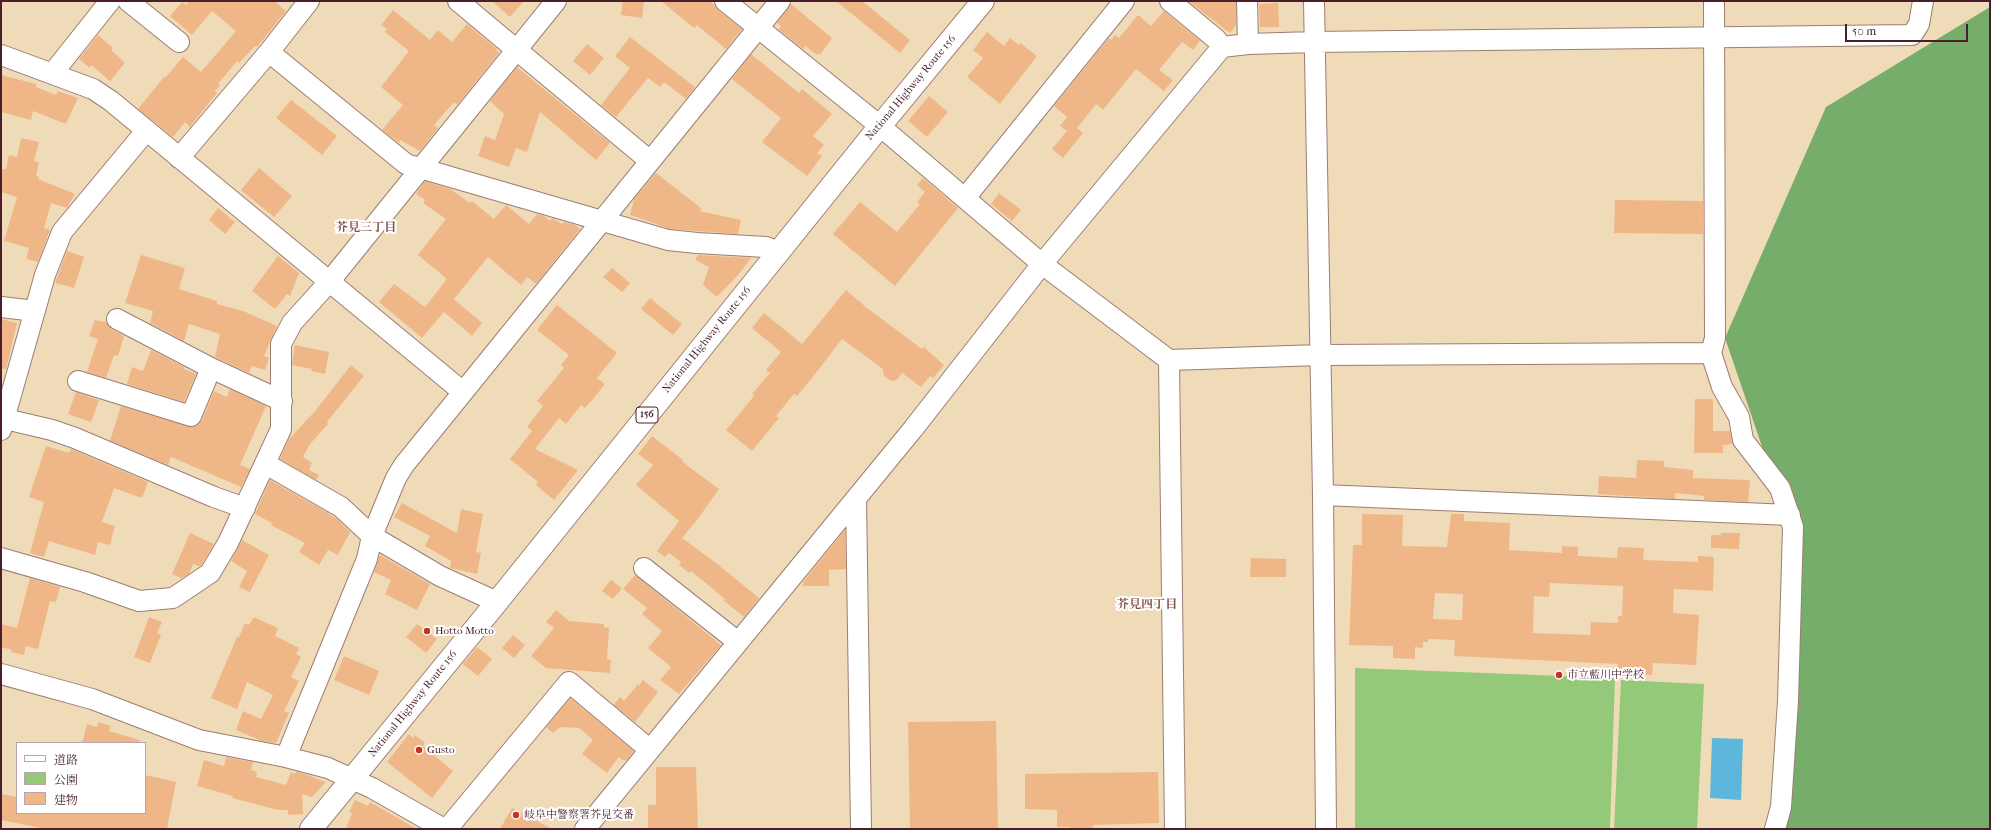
<!DOCTYPE html>
<meta charset="utf-8">
<style>
body{margin:0}
#map{position:relative;width:1991px;height:830px;overflow:hidden;background:#f0dbb9;font-family:"IM FELL French Canon","Noto Serif JP",serif}
canvas{display:block}
.frame{position:absolute;inset:0;border:2px solid #4a1f2b;pointer-events:none}
.legend{position:absolute;left:16px;top:742px;width:130px;height:72px;box-sizing:border-box;background:#fff;border:1px solid #b7a5aa;margin:0;padding:5px 7px;list-style:none;font-size:12px;color:#4a1f2b}
.legend li{display:flex;align-items:center;gap:8px;height:20px}
.legend b{width:20px;border:1px solid #b7a5aa}
.scale{position:absolute;left:1845px;top:24px;width:123px;height:18px;box-sizing:border-box;border:2px solid #4a1f2b;border-top:0;padding-left:5px;font-size:12px;line-height:14px;white-space:nowrap;color:#4a1f2b;-webkit-text-stroke:3px #fff;paint-order:stroke}
</style>
<div id="map">
<canvas width="1991" height="830"></canvas>
<div class="frame"></div>
<ul class="legend">
<li><b style="height:5px;background:#fff"></b>道路</li>
<li><b style="height:11px;background:#94c97a"></b>公園</li>
<li><b style="height:11px;background:#efb787"></b>建物</li>
</ul>
<div class="scale">50 m</div>
</div>
<script>
const g = document.querySelector('canvas').getContext('2d');
g.lineJoin = 'round';
function paint(path, color) { g.fillStyle = color; g.fill(path, 'evenodd'); }
const shape = rows => new Path2D(rows.map(r => 'M' + r).join(''));
function strokePath(path, color, width, dash) { g.strokeStyle = color; g.lineWidth = width; g.lineCap = dash ? 'butt' : 'round'; g.setLineDash(dash || []); g.stroke(path); }
function label(font, color, halo, rows, align = 'center') {
  g.font = font + ' "IM FELL French Canon","Noto Serif JP",serif'; g.lineWidth = 4; g.setLineDash([]); g.textBaseline = 'middle'; g.strokeStyle = halo; g.fillStyle = color; for (const [text, x, y, turn = 0] of rows) {
    g.save(); g.translate(x, y); g.rotate((+turn || 0) * Math.PI / 180); g.textAlign = isNaN(turn) ? turn : align; if (halo) g.strokeText(text, 0, 0); g.fillText(text, 0, 0); g.restore();
  }
}
const green = shape([
 [1355,668,1615,678,1610,829,1355,829],
 [1621,680,1704,684,1697,829,1614,829]
]);
const forest = shape([
 [1990,7,1990,829,1786,829,1801,561,1725,338,1826,107]
]);
const water = shape([
 [1712,738,1743,739,1741,800,1710,798]
]);
const building = shape([
 [189,1,274,1,286,11,257,47,255,46,239,63,237,61,218,84,220,85,215,91,217,93,190,127,185,122,173,137,138,109,164,77,165,78,183,57,201,72,236,31,212,11,192,35,170,16,182,2,186,5],
 [492,1,524,1,510,17],
 [623,1,644,1,642,18,621,15],
 [661,1,710,1,718,10,742,29,726,49,697,25,694,28],
 [836,1,862,1,910,40,900,53],
 [1188,1,1236,1,1236,25,1230,33],
 [1278,3,1279,27,1260,27,1259,4],
 [791,4,832,38,820,55,818,53,817,55,805,46,803,49,779,30,781,26,777,23],
 [393,10,430,40,438,30,452,42,467,24,497,49,496,50,499,53,457,105,454,102,434,125,438,128,420,151,400,140,399,143,382,130,403,105,381,87,409,51,385,32,387,29,381,25],
 [1164,11,1200,41,1193,50,1182,42,1159,70,1173,80,1164,91,1136,69,1103,110,1096,104,1077,128,1083,133,1063,158,1052,149,1067,131,1060,126,1067,117,1054,106,1109,38,1111,40,1115,35,1119,38,1138,15,1151,26],
 [987,32,1004,46,1010,38,1019,45,1020,43,1037,56,1000,104,967,77,983,58,973,50],
 [98,35,113,48,111,50,125,63,110,81,91,65,90,68,79,59],
 [630,37,695,87,686,99,664,82,660,87,648,78,616,117,601,105,630,68,615,56],
 [587,44,604,58,590,75,573,61],
 [751,54,799,93,802,89,832,114,813,136,824,145,817,153,822,156,807,176,762,142,781,118,732,79],
 [517,67,610,143,596,160,540,112,527,152,516,148,509,167,478,156,485,136,495,140,504,114,490,101],
 [1,75,36,84,36,87,56,95,58,91,78,98,66,124,33,111,31,120,1,112],
 [929,96,948,112,927,137,908,121],
 [291,100,337,136,322,155,276,118],
 [21,138,39,142,34,161,39,162,36,176,39,177,38,179,75,194,67,208,51,203,44,228,50,230,38,262,26,259,29,248,4,241,17,197,1,192,1,176,3,169,6,169,9,155,17,157],
 [259,168,292,196,274,217,241,190],
 [656,173,701,208,700,211,741,220,738,234,670,229,630,215,634,199],
 [923,178,958,208,895,286,833,234,860,202,897,232,920,204,917,202,925,192,917,185],
 [425,181,450,189,470,203,472,201,494,219,506,205,529,224,537,214,544,216,550,221,552,218,562,224,564,222,575,225,580,229,536,284,527,277,521,285,488,257,454,299,482,323,472,336,444,312,422,338,379,302,394,284,425,307,447,279,418,255,446,219,423,203,425,200,416,194],
 [999,193,1021,210,1012,221,991,204],
 [1615,200,1703,201,1703,234,1614,233],
 [218,208,235,222,225,234,209,220],
 [67,251,84,257,74,288,55,283],
 [141,255,185,268,179,289,217,301,217,304,243,311,277,326,264,356,269,358,265,370,252,366,249,373,215,357,220,334,189,324,184,341,150,323,153,311,125,303],
 [698,255,751,258,739,274,717,297,703,285,709,267,695,260],
 [278,256,299,273,290,296,287,294,275,309,252,291],
 [612,268,630,283,622,292,603,277],
 [846,290,867,308,922,349,924,347,944,365,933,378,930,376,921,387,902,373,897,380,891,381,884,376,883,369,842,339,812,378,797,396,794,394,776,416,779,418,752,451,726,430,754,396,752,394,770,373,766,370,781,352,752,328,764,313,802,344],
 [650,298,682,324,673,335,641,309],
 [557,305,617,353,597,378,605,384,593,399,585,408,581,405,566,424,559,418,535,449,578,470,554,500,536,485,538,482,510,459,532,431,527,427,543,406,537,401,564,368,561,365,569,355,537,330],
 [1,319,17,323,6,369,1,369],
 [95,320,106,322,111,329,124,336,118,356,114,355,106,378,87,372,98,339,89,336],
 [295,345,329,352,325,374,311,371,312,369,292,365],
 [151,350,184,367,184,369,196,374,184,402,127,384,132,367,143,371],
 [351,365,364,376,327,422,328,424,310,444,303,457,312,463,309,470,319,475,316,480,280,459,289,439,316,410],
 [230,389,266,406,240,465,250,469,241,487,171,457,168,465,110,441,121,406,193,427,198,425,202,420,214,391,227,397],
 [76,392,99,400,91,422,68,414],
 [1695,399,1713,399,1713,431,1730,431,1733,444,1723,445,1723,453,1694,453],
 [652,436,683,460,682,461,693,470,719,489,697,520,682,538,716,563,759,598,744,617,723,600,725,599,691,571,689,573,679,565,681,562,669,553,665,557,657,551,679,521,636,485,653,465,638,454],
 [46,446,69,453,71,449,148,482,142,498,114,488,102,522,115,526,110,545,98,542,95,555,49,541,44,557,30,553,44,502,29,497],
 [1637,460,1664,461,1664,467,1693,470,1693,478,1750,480,1748,502,1704,500,1704,496,1675,493,1675,499,1598,494,1599,476,1636,478],
 [270,480,325,511,337,519,350,532,338,555,328,550,319,565,299,552,305,543,271,525,272,523,255,514],
 [402,503,457,533,461,509,483,514,476,552,481,553,477,574,450,568,451,561,425,546,430,536,394,517],
 [1362,514,1403,515,1402,546,1447,547,1451,514,1464,514,1464,521,1510,523,1509,550,1562,553,1562,546,1578,547,1578,556,1617,558,1618,547,1644,548,1643,560,1698,562,1698,556,1714,557,1713,591,1674,589,1673,613,1699,615,1696,665,1653,663,1652,675,1617,674,1618,664,1454,656,1455,640,1428,639,1428,642,1423,642,1423,648,1415,647,1415,659,1393,658,1393,646,1349,645,1353,545,1362,545],
 [1550,583,1623,586,1622,616,1618,616,1618,623,1591,622,1590,635,1533,633,1534,596,1549,597],
 [1435,593,1463,594,1462,620,1433,619],
 [845,530,846,569,829,570,829,586,803,586,803,582],
 [190,533,214,544,201,565,199,566,193,564,189,574,181,578,172,574],
 [1721,533,1740,533,1739,549,1711,548,1711,535,1721,535],
 [242,540,269,555,250,592,239,587,247,571,231,561],
 [380,555,430,584,417,610,385,594,391,580,374,572],
 [1251,558,1286,559,1286,577,1250,577],
 [635,575,721,645,679,694,660,680,671,667,648,648,662,631,642,614,647,608,623,589],
 [30,578,60,587,56,602,50,601,38,649,26,646,24,655,11,652,12,650,1,647,1,624,17,628],
 [611,580,622,588,613,599,602,591],
 [556,610,569,621,604,624,604,627,609,628,607,659,611,660,610,673,546,668,531,656,554,628,546,622],
 [149,617,162,622,157,633,161,635,150,663,134,657],
 [254,617,278,628,275,636,299,648,296,654,301,657,291,677,299,681,284,711,289,713,276,743,262,741,236,730,243,711,261,719,273,695,247,682,237,709,211,698,237,637,239,637,245,623,249,625],
 [417,624,437,639,426,653,406,637],
 [513,635,525,645,514,658,502,648],
 [477,647,492,659,478,676,463,664],
 [344,656,379,671,369,695,334,680],
 [643,680,658,692,635,722,614,705,620,697,624,701,638,684,639,686],
 [570,698,634,751,627,760,622,760,619,757,607,773,582,754,593,740,579,728,560,727,553,733,546,727],
 [996,721,998,829,910,829,908,722],
 [98,722,111,726,109,731,140,740,139,743,82,743,87,724,97,727],
 [409,734,413,738,415,735,425,743,423,746,453,771,432,798,387,762],
 [226,757,253,762,251,770,257,772,256,777,286,785,291,772,295,774,296,771,326,782,312,797,302,794,303,814,288,815,288,810,278,810,232,798,233,796,197,786,204,760,224,766],
 [656,767,696,767,698,829,648,829,648,805,656,805],
 [1158,772,1159,823,1093,825,1093,829,1070,829,1070,827,1057,827,1057,810,1025,809,1025,774],
 [145,775,176,782,167,829,45,829,1,820,1,794,17,797,17,813,145,813],
 [355,800,368,806,370,802,417,829,346,829,352,813,349,812],
 [512,808,552,829,500,829]
]);
const minor = shape([
 [128,1,179,42],
 [458,1,650,161],
 [725,1,880,126,1042,264,1169,360,1320,355,1711,353,1722,387,1739,417,1743,440,1780,488,1793,527,1788,701,1781,807,1775,829],
 [1170,1,1216,39,1222,47],
 [1247,1,1248,44],
 [1314,1,1323,495,1326,829],
 [269,52,406,164,668,240,697,243,766,247,778,252],
 [1,55,93,89,111,101,463,392],
 [52,74,110,1],
 [179,158,269,52,309,1],
 [965,198,1124,1],
 [1,307,35,311],
 [117,319,211,368,282,401],
 [1711,353,1715,338,1714,1],
 [1169,360,1175,829],
 [78,381,191,416,211,368],
 [1,418,52,430,75,438,214,497,245,508],
 [1,430,45,275,62,232,146,131],
 [266,464,341,507,372,536,440,576,497,602],
 [1323,495,1790,515],
 [856,499,861,829],
 [1,558,85,582,139,601,173,598,210,573,228,543,281,429,281,344,292,323,329,282,556,1],
 [644,568,738,642],
 [1,674,92,699,199,740,286,757,328,768,372,788,444,829],
 [286,757,367,559,372,536,396,478,404,465,780,1],
 [447,829,569,682,649,749],
 [585,829,913,429,1042,264,1222,47,1248,44,1314,42,1912,35,1919,24,1923,1]
]);
const highway = shape([
 [311,829,497,602,880,126,983,1]
]);
const markers = [
 [427,631,4,"#c8321e"],
 [1559,675,4,"#c8321e"],
 [419,750,4,"#c8321e"],
 [516,815,4,"#c8321e"]
];
const shields = [
 [647,415,22]
];
const shieldNames = [
 ["156",647,415]
];
const streetNames = [
 ["National Highway Route 156",911,88,-50],
 ["National Highway Route 156",707,340,-51],
 ["National Highway Route 156",413,704,-51]
];
const poiNames = [
 ["Hotto Motto",435,631],
 ["市立藍川中学校",1567,675],
 ["Gusto",427,750],
 ["岐阜中警察署芥見交番",524,815]
];
const neighbourhoodNames = [
 ["芥見三丁目",366,228],
 ["芥見四丁目",1147,605]
];
paint(green, '#94c97a');
paint(forest, '#77ad6a');
paint(water, '#5cb7da');
paint(building, '#efb787');
strokePath(minor, '#9d7d72', 22);
strokePath(highway, '#9d7d72', 24);
strokePath(minor, '#fff', 20);
strokePath(highway, '#fff', 22);
for (const [x, y, r, color] of markers) { const dot = new Path2D(); dot.arc(x, y, r, 0, 2 * Math.PI); g.fillStyle = color; g.fill(dot); strokePath(dot, '#fff', 1.5); }
for (const [x, y, w] of shields) { const box = new Path2D(); box.roundRect(x - w / 2, y - 8, w, 16, 3); g.fillStyle = '#fff'; g.fill(box); strokePath(box, '#4a1f2b', 1); }
label('bold 10px', '#4a1f2b', null, shieldNames);
label('11px', '#4a1f2b', '#fff', streetNames);
label('11px', '#4a1f2b', '#fff', poiNames, 'left');
label('bold 12px', '#84544b', '#fff', neighbourhoodNames);
</script>
